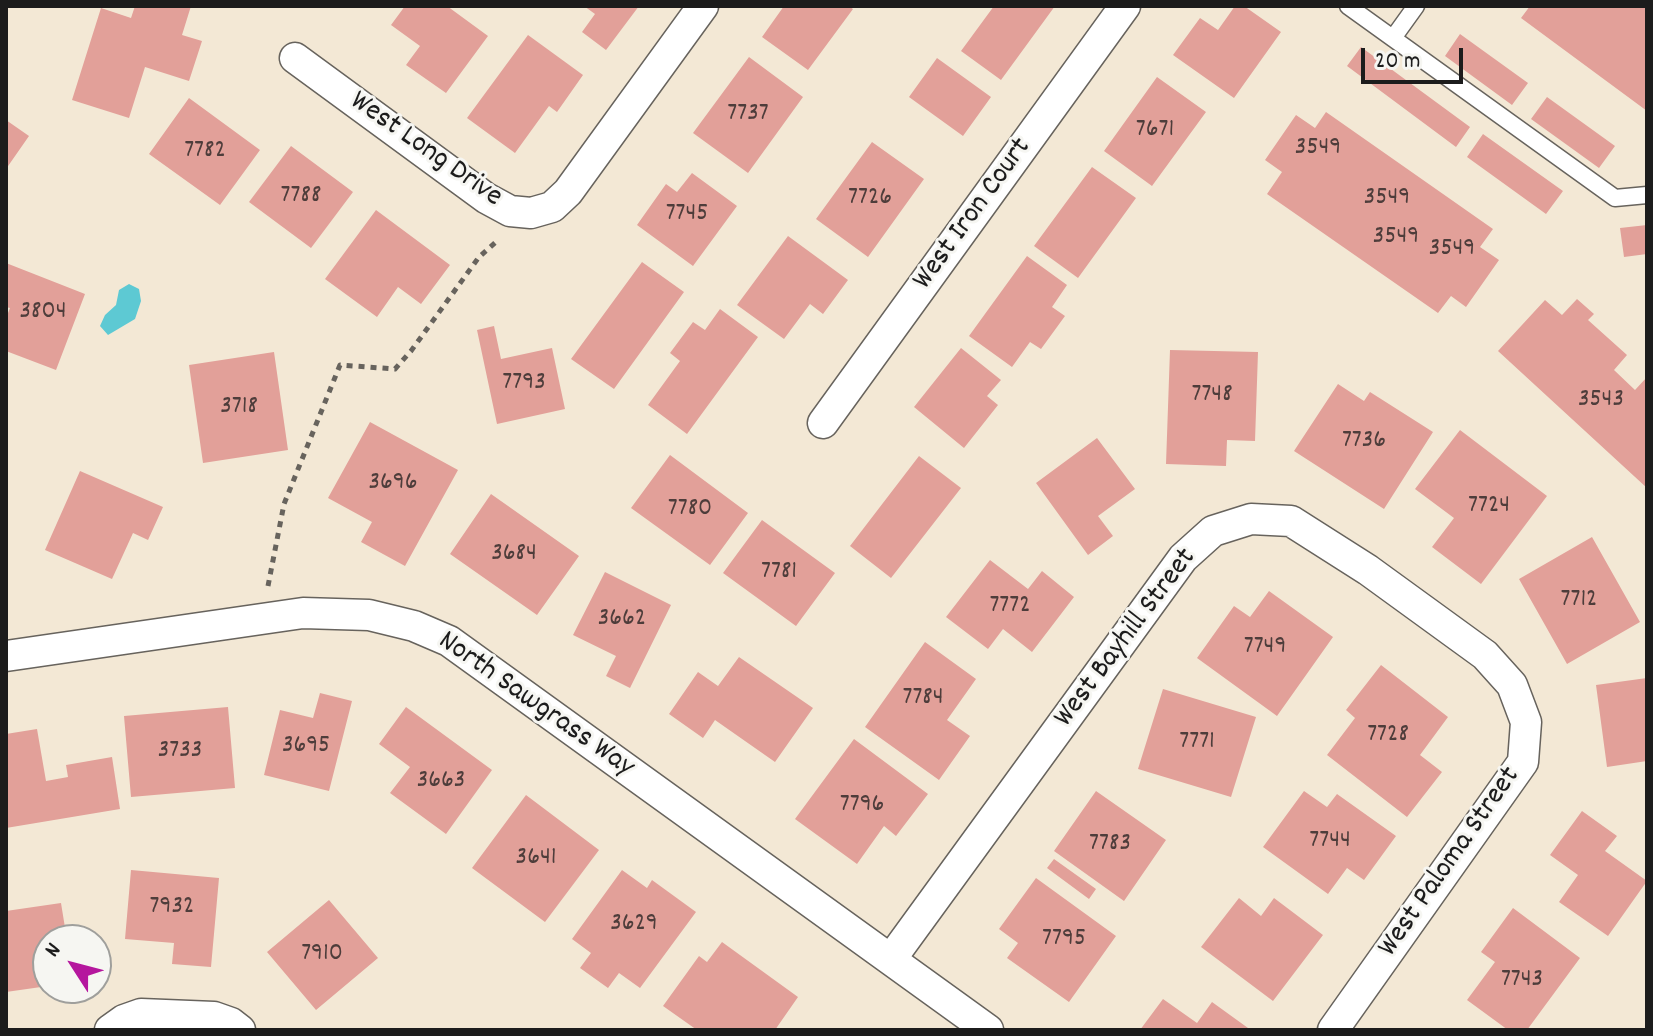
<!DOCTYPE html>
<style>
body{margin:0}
#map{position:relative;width:1653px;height:1036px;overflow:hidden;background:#f3e8d5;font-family:Dekko,sans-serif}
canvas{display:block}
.frame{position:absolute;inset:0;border:8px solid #1c1c1c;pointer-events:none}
.north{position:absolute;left:32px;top:924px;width:80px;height:80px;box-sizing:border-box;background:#f6f6f2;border:2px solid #9f9f9c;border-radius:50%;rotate:306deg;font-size:22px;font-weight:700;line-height:32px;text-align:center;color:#1c1c1c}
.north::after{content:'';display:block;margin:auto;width:28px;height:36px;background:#b5179e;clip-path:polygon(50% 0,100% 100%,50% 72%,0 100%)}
.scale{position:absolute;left:1361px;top:48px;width:102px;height:36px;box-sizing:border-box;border:4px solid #1c1c1c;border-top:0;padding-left:10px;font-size:24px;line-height:28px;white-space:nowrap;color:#1c1c1c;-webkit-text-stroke:6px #f6f6f2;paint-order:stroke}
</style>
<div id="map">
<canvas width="1653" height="1036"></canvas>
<div class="frame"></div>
<div class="north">N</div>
<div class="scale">20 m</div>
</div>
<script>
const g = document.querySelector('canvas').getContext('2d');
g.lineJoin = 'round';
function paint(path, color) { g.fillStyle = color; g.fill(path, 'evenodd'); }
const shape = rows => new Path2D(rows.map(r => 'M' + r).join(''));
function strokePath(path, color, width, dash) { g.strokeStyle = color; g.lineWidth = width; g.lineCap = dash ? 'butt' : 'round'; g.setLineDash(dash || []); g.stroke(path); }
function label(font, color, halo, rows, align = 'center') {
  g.font = font + ' Dekko,sans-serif'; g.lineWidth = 6; g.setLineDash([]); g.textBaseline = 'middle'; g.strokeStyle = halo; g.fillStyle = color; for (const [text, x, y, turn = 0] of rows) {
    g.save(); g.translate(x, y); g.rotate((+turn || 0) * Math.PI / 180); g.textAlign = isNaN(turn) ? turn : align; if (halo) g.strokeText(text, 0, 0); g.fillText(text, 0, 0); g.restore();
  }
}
const water = shape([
 [129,284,139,289,141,301,135,319,108,335,100,326,105,315,116,305,119,290]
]);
const building = shape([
 [135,6,191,6,182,35,202,41,189,81,145,67,129,118,72,100,101,8,131,18],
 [405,6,447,6,488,36,446,93,406,65,420,46,391,25],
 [584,6,639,6,606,50,582,32,595,14],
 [784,6,849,6,853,9,808,70,762,37],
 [994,6,1055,6,1001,80,961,51],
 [1235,6,1244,6,1281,32,1234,98,1173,55,1200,18,1218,30],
 [1530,6,1647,6,1647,111,1521,18],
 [1460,34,1528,83,1512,105,1445,56],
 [528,35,583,75,557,112,549,106,515,153,467,118],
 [1361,47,1470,127,1456,147,1347,66],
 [749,57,803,97,748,173,693,133],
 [937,58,991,97,963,136,909,97],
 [1157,77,1206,112,1152,186,1104,151],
 [1547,97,1615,146,1599,168,1531,119],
 [189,98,260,150,220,205,149,154],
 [1326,112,1493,229,1480,247,1499,260,1466,307,1451,296,1438,313,1267,194,1282,172,1265,160,1296,115,1315,128],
 [6,120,29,136,6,169],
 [1483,134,1563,191,1546,214,1467,157],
 [872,142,924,179,868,257,816,219],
 [291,146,353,192,311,248,249,202],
 [1092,167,1136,198,1078,278,1034,246],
 [692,173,737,206,693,266,637,225,666,184,677,192],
 [376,210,450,265,421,304,398,287,377,317,325,279],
 [1647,225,1647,254,1624,257,1620,228],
 [788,236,848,280,823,314,810,304,784,339,737,305],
 [1027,256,1067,285,1052,307,1065,316,1041,349,1030,342,1012,367,969,336],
 [642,262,684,292,614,389,571,359],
 [6,263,85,294,56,370,6,351,6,318,10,308,6,307],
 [1577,299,1594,314,1588,320,1627,355,1614,370,1635,390,1647,377,1647,488,1498,351,1545,300,1562,315],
 [720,309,758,337,687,434,648,405,680,361,670,353,693,322,705,330],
 [494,326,501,359,552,348,565,409,497,424,477,330],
 [961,348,1001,380,987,396,998,405,964,448,914,407],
 [1170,350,1258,352,1255,441,1227,440,1226,466,1166,464],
 [274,352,288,450,203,463,189,365],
 [1338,384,1364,401,1370,392,1433,432,1384,509,1294,451],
 [370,422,458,470,405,566,361,542,372,522,328,498],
 [1460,430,1547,496,1481,584,1432,547,1454,518,1415,489],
 [1097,438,1135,489,1098,516,1113,536,1088,555,1036,483],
 [670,455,748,513,710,565,631,508],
 [919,456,961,488,891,578,850,546],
 [80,471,163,507,148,540,133,533,112,579,45,550],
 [491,494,579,556,537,615,450,554],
 [762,520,835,573,796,626,723,573],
 [1592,537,1640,622,1567,664,1519,579],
 [990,560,1028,589,1042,571,1074,597,1032,652,1003,629,988,649,946,617],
 [605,572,671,605,630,688,606,676,616,656,573,635],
 [1269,591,1333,637,1277,716,1197,658,1234,606,1250,617],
 [925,642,976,679,947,720,970,736,939,780,865,727],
 [739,657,813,708,775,762,715,720,703,738,669,714,698,672,718,686],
 [1381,665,1448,717,1420,755,1442,772,1407,817,1327,755,1355,718,1346,710],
 [1647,678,1647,761,1607,767,1596,685],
 [1163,689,1256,717,1231,797,1138,769],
 [320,693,352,701,329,791,264,775,280,710,313,718],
 [228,707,235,788,131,797,124,716],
 [406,707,492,770,446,834,390,793,410,767,379,744],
 [37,729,46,781,68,777,66,765,112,757,120,809,6,828,6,734],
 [854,739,928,794,896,836,884,826,857,864,795,819],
 [1096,791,1166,840,1124,901,1054,851],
 [1304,791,1327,807,1337,794,1396,836,1364,880,1347,868,1328,894,1263,847],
 [526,795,599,850,545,922,472,868],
 [1582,811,1617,836,1605,851,1647,881,1608,936,1559,902,1578,875,1550,855],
 [1054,859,1096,889,1089,899,1047,868],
 [131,870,219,878,211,967,172,964,174,943,125,939],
 [622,870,647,888,652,880,696,912,640,988,619,973,608,988,580,968,591,953,572,939],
 [1036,878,1116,936,1069,1002,1007,958,1018,943,999,929],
 [1239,898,1261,916,1274,898,1323,935,1273,1001,1201,947],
 [329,900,378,958,316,1010,267,952],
 [61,903,67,940,48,940,48,986,6,992,6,911],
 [1513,908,1580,958,1527,1030,1508,1030,1467,1000,1495,962,1481,952],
 [722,942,798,997,775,1030,697,1030,663,1006,699,956,707,962],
 [1163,999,1197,1023,1212,1002,1248,1028,1140,1030]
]);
const path = shape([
 [268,586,284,504,340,365,395,369,411,351,479,257,498,240]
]);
const lane = shape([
 [1348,6,1615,198,1647,195],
 [1393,38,1416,6]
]);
const street = shape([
 [295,58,486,198,510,211,531,213,552,207,568,192,703,6],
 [823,423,1125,6],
 [6,656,303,613,369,615,414,626,449,641,988,1030],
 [891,959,1183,558,1213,531,1251,519,1291,521,1368,570,1485,655,1512,685,1526,722,1523,762,1333,1030],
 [110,1030,124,1020,141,1014,214,1017,231,1023,240,1030]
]);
const numberNames = [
 ["7737",748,115],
 ["7671",1155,131],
 ["3549",1318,149],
 ["7782",205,152],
 ["7788",301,197],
 ["7726",870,199],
 ["3549",1387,199],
 ["7745",687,215],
 ["3549",1396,238],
 ["3549",1452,250],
 ["3804",43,313],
 ["7793",524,384],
 ["7748",1212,396],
 ["3543",1601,401],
 ["3718",239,408],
 ["7736",1364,442],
 ["3696",393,484],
 ["7724",1489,507],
 ["7780",690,510],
 ["3684",514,555],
 ["7781",779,573],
 ["7712",1579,601],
 ["7772",1010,607],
 ["3662",622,620],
 ["7749",1265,648],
 ["7784",923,699],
 ["7728",1388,736],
 ["7771",1197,743],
 ["3695",306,747],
 ["3733",180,752],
 ["3663",441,782],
 ["7796",862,806],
 ["7744",1330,842],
 ["7783",1110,845],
 ["3641",536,859],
 ["7932",172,908],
 ["3629",634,925],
 ["7795",1064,940],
 ["7910",322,955],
 ["7743",1522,981]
];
const streetNames = [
 ["West Long Drive",425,151,35],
 ["West Iron Court",974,215,-54],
 ["West Bayhill Street",1127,639,-53],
 ["North Sawgrass Way",535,706,35],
 ["West Paloma Street",1451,863,-55]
];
paint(water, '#5dc9d3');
paint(building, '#e2a099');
strokePath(lane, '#67635d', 19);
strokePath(street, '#67635d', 33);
strokePath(path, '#67635d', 5, [6, 6]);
strokePath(lane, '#fff', 16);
strokePath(street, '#fff', 30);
label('26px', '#4e3d3b', null, numberNames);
label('30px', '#1c1c1c', '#f6f6f2', streetNames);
</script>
